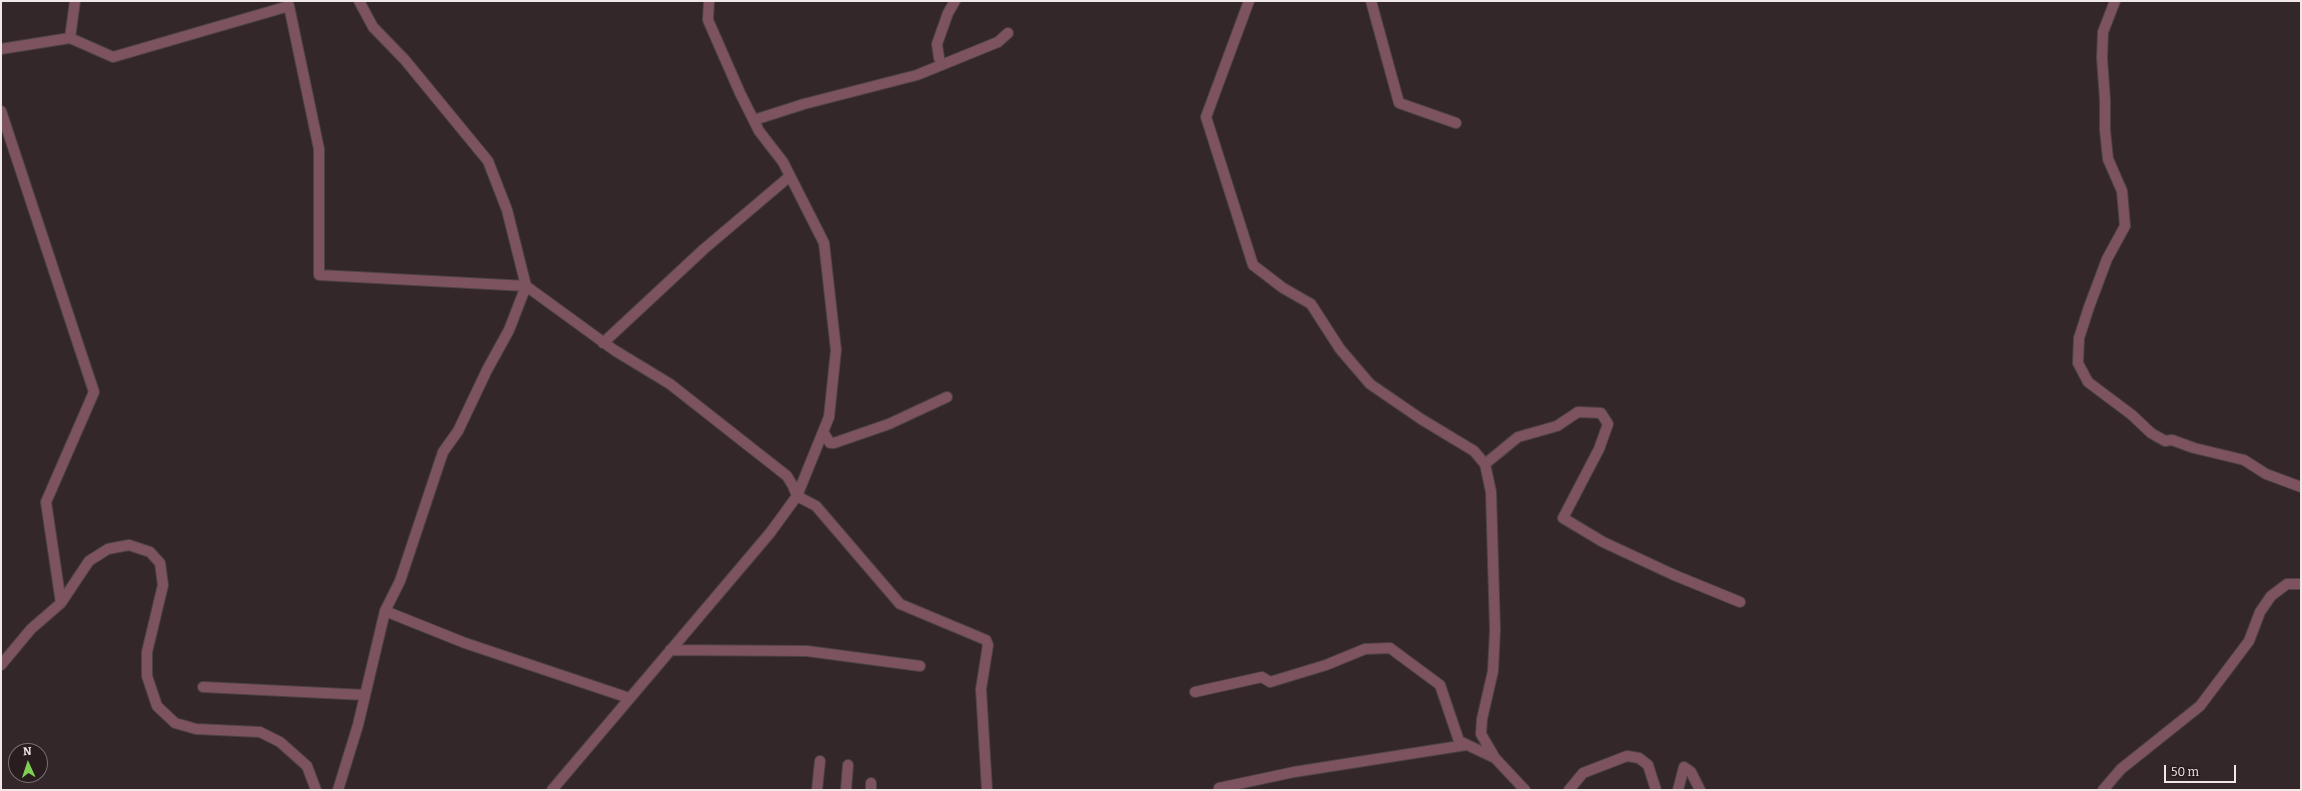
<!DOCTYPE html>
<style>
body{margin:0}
#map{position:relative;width:2302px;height:791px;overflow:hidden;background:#33272a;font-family:Bitter,serif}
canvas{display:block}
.frame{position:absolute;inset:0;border:2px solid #f0e7e9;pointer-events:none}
.north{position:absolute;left:8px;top:743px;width:40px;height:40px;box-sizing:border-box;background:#291d20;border:1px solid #796e70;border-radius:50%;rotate:357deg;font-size:11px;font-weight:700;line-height:16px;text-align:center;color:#f0e7e9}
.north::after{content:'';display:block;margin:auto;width:14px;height:18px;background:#7fd052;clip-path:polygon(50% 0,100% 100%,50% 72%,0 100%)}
.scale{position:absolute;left:2164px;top:765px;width:72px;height:18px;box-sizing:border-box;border:2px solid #f0e7e9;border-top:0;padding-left:5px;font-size:12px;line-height:14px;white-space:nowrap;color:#f0e7e9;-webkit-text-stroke:3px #291d20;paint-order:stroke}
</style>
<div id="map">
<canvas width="2302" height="791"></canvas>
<div class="frame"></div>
<div class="north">N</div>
<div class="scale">50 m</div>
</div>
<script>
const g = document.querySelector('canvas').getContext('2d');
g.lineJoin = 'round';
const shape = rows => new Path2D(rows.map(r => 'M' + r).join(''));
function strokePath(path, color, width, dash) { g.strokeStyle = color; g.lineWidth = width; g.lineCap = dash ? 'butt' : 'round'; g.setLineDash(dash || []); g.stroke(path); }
const minor = shape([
 [359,1,373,27,405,60,488,161,507,210,526,286,614,350,670,384,787,476,793,486,797,496,816,506,900,604,986,640,988,645,981,689,987,790],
 [1249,1,1206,117,1253,265,1283,288,1311,304,1340,349,1370,384,1421,419,1474,451,1485,464,1491,492,1495,630,1493,671,1482,719,1481,734,1495,758,1525,790],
 [1371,1,1399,103,1456,123],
 [2115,1,2103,32,2102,58,2105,100,2105,130,2108,159,2122,191,2125,226,2107,259,2089,307,2079,338,2078,363,2088,382,2132,415,2151,433,2165,441,2172,440,2194,448,2244,460,2266,474,2301,487],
 [70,38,75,1],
 [1,49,70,38,113,57,289,6,319,149,319,275,526,286,509,330,487,370,458,431,443,452,400,581,385,611,358,725,338,790],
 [939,58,937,44,948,13,955,1],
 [1,111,94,392,46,502,61,603],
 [754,120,804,104,917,75,998,42,1008,33],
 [603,343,704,249,790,176],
 [823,432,830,443,834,443,889,424,947,397],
 [1485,464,1518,437,1557,426,1578,412,1601,413,1608,424,1599,449,1563,518,1603,542,1674,575,1740,602],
 [385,611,465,643,629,698],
 [670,650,807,651,920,666],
 [1,665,31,629,61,603,89,561,108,549,129,545,150,552,160,563,163,585,147,652,147,676,157,706,175,723,196,729,260,732,280,742,307,766,316,790],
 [203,687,365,695],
 [1195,692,1262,677,1270,682,1326,665,1365,649,1390,648,1440,685,1459,741,1495,758],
 [1219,788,1294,772,1466,745],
 [552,790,770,533,797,496,829,417,836,350,824,243,783,162,759,131,740,93,708,20,709,1],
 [817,790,820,761],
 [846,790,848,765],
 [871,790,871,783],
 [1569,790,1583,773,1627,756,1639,758,1648,765,1656,790],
 [1678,790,1684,767,1691,772,1700,790],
 [2103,790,2121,769,2200,706,2249,641,2260,612,2271,596,2287,584,2301,584]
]);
strokePath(minor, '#4d4245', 12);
strokePath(minor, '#7d535f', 10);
</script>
